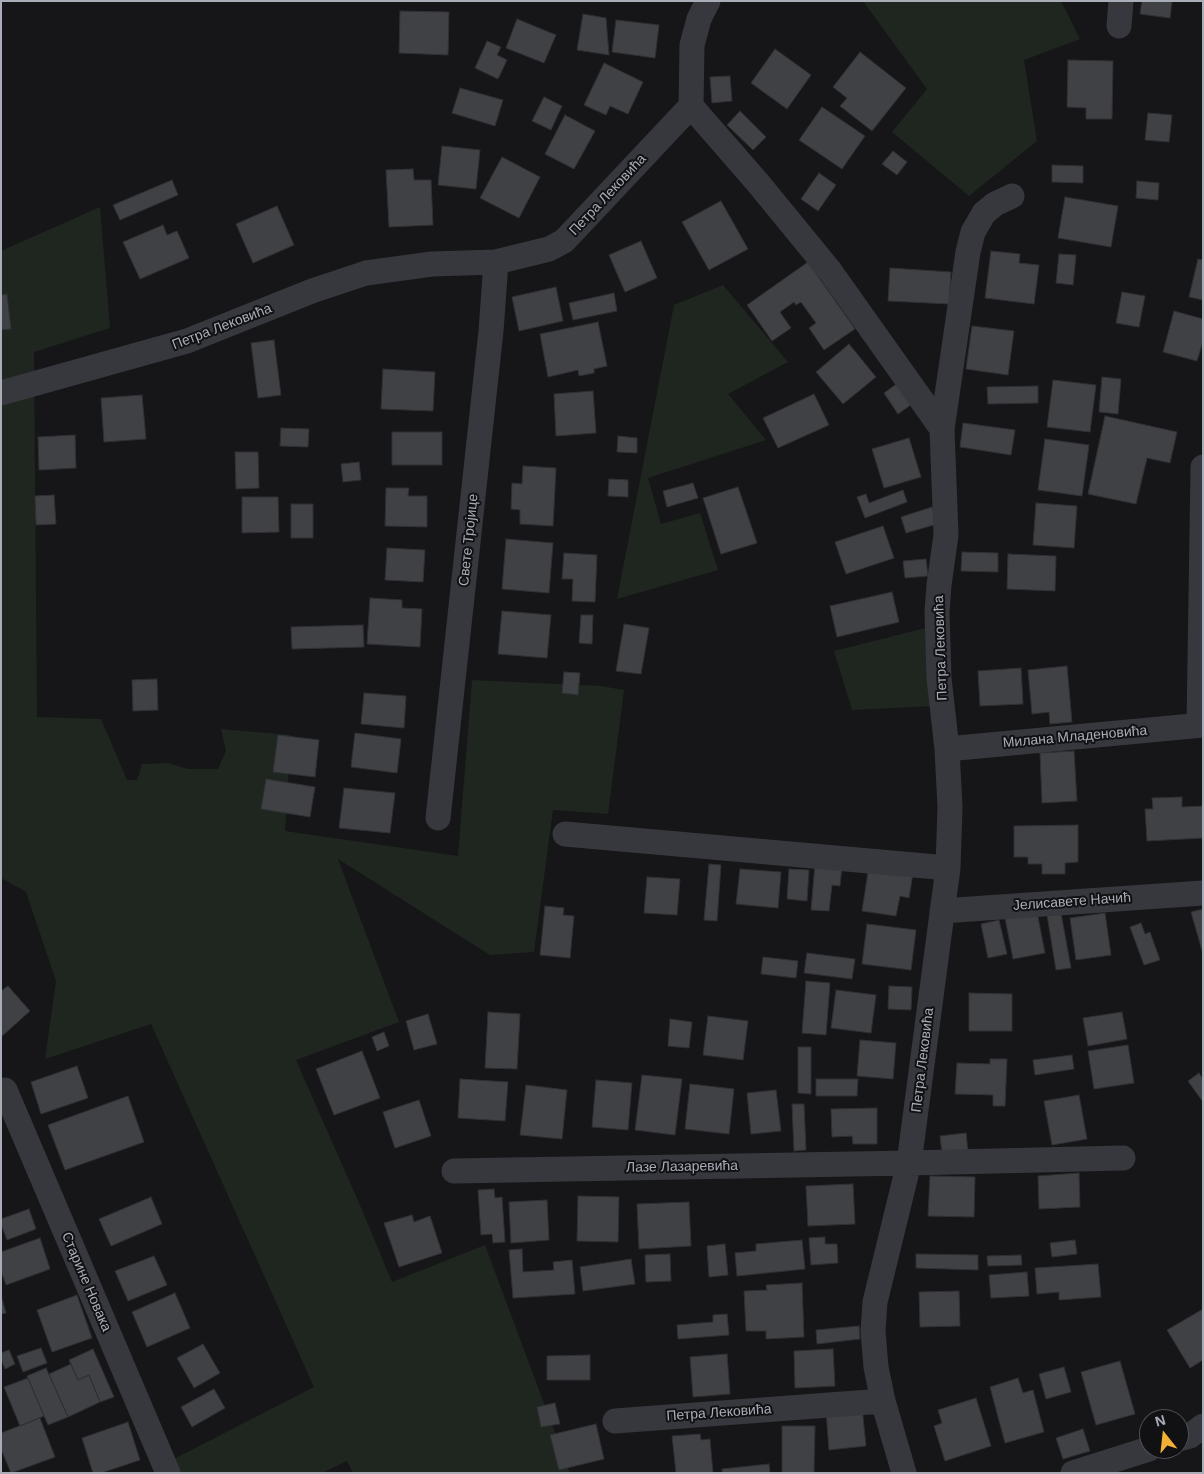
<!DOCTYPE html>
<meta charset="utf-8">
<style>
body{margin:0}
#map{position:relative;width:1204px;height:1474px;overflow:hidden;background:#161618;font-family:Helvetica,sans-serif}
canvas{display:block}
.frame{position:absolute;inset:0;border:2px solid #a8adb8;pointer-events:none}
.north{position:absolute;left:1139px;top:1409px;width:50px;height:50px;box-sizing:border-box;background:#111113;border:1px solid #4d4f55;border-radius:50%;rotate:344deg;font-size:14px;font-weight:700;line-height:20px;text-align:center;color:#a8adb8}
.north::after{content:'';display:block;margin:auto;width:18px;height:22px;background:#f2b134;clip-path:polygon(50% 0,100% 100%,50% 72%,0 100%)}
</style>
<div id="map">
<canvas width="1204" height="1474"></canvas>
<div class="frame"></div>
<div class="north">N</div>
</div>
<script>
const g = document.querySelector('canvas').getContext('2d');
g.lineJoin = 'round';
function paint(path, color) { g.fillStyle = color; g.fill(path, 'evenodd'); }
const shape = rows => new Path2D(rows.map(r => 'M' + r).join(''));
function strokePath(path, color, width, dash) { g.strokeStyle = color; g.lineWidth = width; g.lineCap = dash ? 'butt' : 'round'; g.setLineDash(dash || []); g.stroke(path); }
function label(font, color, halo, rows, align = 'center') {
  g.font = font + ' Helvetica,sans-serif'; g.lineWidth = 4; g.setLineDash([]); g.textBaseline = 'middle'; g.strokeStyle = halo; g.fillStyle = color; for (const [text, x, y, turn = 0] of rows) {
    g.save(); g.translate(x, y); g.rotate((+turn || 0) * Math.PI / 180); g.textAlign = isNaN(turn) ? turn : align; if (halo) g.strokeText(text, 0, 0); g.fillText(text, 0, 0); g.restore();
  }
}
const green = shape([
 [863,1,1061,1,1080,39,1024,60,1037,141,969,196,892,132,927,89],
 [100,207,110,328,34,352,37,717,101,719,127,780,137,780,142,764,168,763,188,769,218,769,226,751,221,729,291,735,285,831,458,856,472,680,601,686,624,690,608,814,553,810,534,952,490,955,338,859,399,1022,296,1060,363,1212,392,1282,485,1245,570,1473,353,1473,347,1461,322,1473,168,1473,164,1464,314,1387,151,1024,45,1059,56,981,26,892,1,878,1,251],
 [723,285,788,362,728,394,766,440,648,478,661,524,700,513,718,570,617,599,674,305],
 [933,626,934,706,852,710,834,651]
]);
const building = shape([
 [1142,1,1172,1,1170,18,1140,14,1142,1],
 [400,11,449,12,448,55,399,53,400,11],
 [583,14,606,18,609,55,577,50,583,14],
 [517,19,556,35,544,63,506,48,517,19],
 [616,20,659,25,655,58,612,52,616,20],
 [487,41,501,47,497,55,507,60,498,79,475,68,487,41],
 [775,49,811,75,787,109,751,83,775,49],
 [860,52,906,88,872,131,840,106,847,98,833,87,860,52],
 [1068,60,1113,61,1112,119,1086,119,1086,108,1067,107,1068,60],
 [604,63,643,82,628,114,610,106,606,115,584,105,604,63],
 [730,76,732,101,712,103,710,77,730,76],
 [460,88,503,100,495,126,452,113,460,88],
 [544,97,562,106,551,130,532,121,544,97],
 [822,107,865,136,842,169,799,140,822,107],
 [740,111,766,137,753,150,727,125,740,111],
 [1148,113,1172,115,1169,142,1145,140,1148,113],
 [565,115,595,131,574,169,545,154,565,115],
 [442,146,480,150,476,189,438,185,442,146],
 [893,151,907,162,897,175,882,164,893,151],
 [502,157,540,177,519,218,480,198,502,157],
 [1052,165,1083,166,1083,183,1052,182,1052,165],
 [413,169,414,180,431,180,433,225,389,227,386,170,413,169],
 [819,173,836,185,818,211,801,199,819,173],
 [172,180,178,195,120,220,113,205,172,180],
 [1137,181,1159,183,1158,200,1136,198,1137,181],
 [1065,197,1118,206,1111,247,1058,238,1065,197],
 [721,201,748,249,709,270,682,222,721,201],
 [277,206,294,245,253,263,236,224,277,206],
 [163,225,167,235,177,231,189,258,140,279,123,242,163,225],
 [641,241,657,278,625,292,609,255,641,241],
 [991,251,1020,254,1019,263,1039,265,1034,304,985,298,991,251],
 [1059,254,1076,255,1073,285,1056,283,1059,254],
 [1198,259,1203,260,1203,300,1189,297,1198,259],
 [808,262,855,329,824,350,809,328,816,323,801,302,796,305,794,302,780,312,791,328,772,341,747,305,808,262],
 [890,268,951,272,949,304,888,301,890,268],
 [556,287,563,321,519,331,512,297,556,287],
 [1122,292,1145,296,1139,327,1116,323,1122,292],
 [614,293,617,311,573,320,569,303,614,293],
 [7,294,11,329,1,330,1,295,7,294],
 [1174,311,1203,319,1203,341,1197,361,1163,352,1174,311],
 [598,322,607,366,594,369,594,373,579,376,578,370,548,377,540,334,598,322],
 [972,326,1014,331,1008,375,966,369,972,326],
 [274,340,281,395,258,398,251,343,274,340],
 [849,344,876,377,843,404,816,372,849,344],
 [383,369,435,372,433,411,381,409,383,369],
 [1102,377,1121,379,1118,414,1099,412,1102,377],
 [1053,380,1096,385,1090,432,1047,427,1053,380],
 [898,383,912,404,898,414,884,393,898,383],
 [1038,386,1038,403,988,404,987,387,1038,386],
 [593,391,596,433,556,436,554,394,593,391],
 [814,394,829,425,778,448,763,418,814,394],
 [142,395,146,439,104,442,101,398,142,395],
 [1105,416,1177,432,1170,463,1147,458,1136,504,1088,494,1105,416],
 [963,423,1015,430,1011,455,960,447,963,423],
 [281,428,309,429,308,447,280,446,281,428],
 [392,432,442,432,442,465,392,465,392,432],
 [75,435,76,468,39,470,38,437,75,435],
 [618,436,637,438,637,453,617,452,618,436],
 [909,438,921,477,884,488,872,449,909,438],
 [1045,439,1089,445,1082,496,1038,490,1045,439],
 [235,452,258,452,259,488,236,489,235,452],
 [359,462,361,480,343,482,341,464,359,462],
 [523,466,556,468,553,526,520,524,520,510,511,509,512,483,522,484,523,466],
 [609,479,628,480,628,497,608,496,609,479],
 [693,483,698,498,667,507,663,491,693,483],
 [738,487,757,543,721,554,703,498,738,487],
 [386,488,409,488,408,496,427,496,427,527,385,526,386,488],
 [903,490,907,502,865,518,857,497,866,494,869,503,903,490],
 [54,495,56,524,36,525,35,496,54,495],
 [242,497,278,497,279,532,242,533,242,497],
 [1036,503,1077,506,1074,548,1033,545,1036,503],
 [291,504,313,504,313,538,291,538,291,504],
 [932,507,937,524,906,533,901,517,932,507],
 [883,526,894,558,846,574,835,542,883,526],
 [506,539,553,543,549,593,502,589,506,539],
 [387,548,425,550,423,582,385,580,387,548],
 [962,552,998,553,998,572,961,571,962,552],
 [564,553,597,555,595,602,572,601,573,579,562,579,564,553],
 [1008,554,1056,556,1055,591,1007,589,1008,554],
 [926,559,928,576,905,578,903,561,926,559],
 [892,592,899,622,837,637,830,606,892,592],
 [370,598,402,600,402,608,422,609,420,647,367,644,370,598],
 [502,611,551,615,547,658,498,654,502,611],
 [581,615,593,615,592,644,579,643,581,615],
 [624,624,649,628,641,674,616,671,624,624],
 [363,625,364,647,292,649,291,627,363,625],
 [1067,666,1072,722,1050,724,1049,712,1032,714,1028,670,1067,666],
 [1021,668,1023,704,980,706,978,671,1021,668],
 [564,672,580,673,578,695,562,693,564,672],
 [157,679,158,710,133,711,132,680,157,679],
 [364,693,406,696,404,728,361,724,364,693],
 [355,733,401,739,397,773,351,767,355,733],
 [278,735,319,740,315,777,273,772,278,735],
 [1074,751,1077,801,1042,803,1040,753,1074,751],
 [266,779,315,787,310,817,261,809,266,779],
 [344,788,395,793,390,833,339,828,344,788],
 [1182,797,1182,807,1203,806,1203,838,1147,841,1145,809,1153,809,1152,798,1182,797],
 [1078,825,1078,862,1065,863,1065,874,1042,874,1042,864,1028,864,1028,857,1014,857,1014,826,1078,825],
 [709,864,721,865,717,921,704,920,709,864],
 [815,864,842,866,840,886,832,885,829,911,811,910,815,864],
 [869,866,913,873,909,898,900,896,896,916,862,911,869,866],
 [740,869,781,872,778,908,736,904,740,869],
 [789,869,809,870,807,901,787,899,789,869],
 [647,877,680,879,677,915,644,913,647,877],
 [545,906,564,908,563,915,574,916,570,958,540,955,545,906],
 [1203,909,1203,954,1191,912,1203,909],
 [1037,912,1045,953,1013,959,1005,918,1037,912],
 [1061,913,1071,968,1056,970,1047,915,1061,913],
 [1105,913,1111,955,1076,960,1070,918,1105,913],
 [999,920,1007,954,988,958,981,924,999,920],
 [1141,923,1145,934,1150,932,1160,960,1144,965,1130,927,1141,923],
 [867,924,916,930,911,970,862,964,867,924],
 [807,953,855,959,852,979,804,973,807,953],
 [763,957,798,961,796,978,761,974,763,957],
 [806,981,830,983,826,1035,802,1033,806,981],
 [8,986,30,1011,1,1037,1,991,8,986],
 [889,986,912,987,911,1010,888,1009,889,986],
 [836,990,876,995,871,1033,831,1028,836,990],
 [969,993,1012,994,1012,1031,969,1031,969,993],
 [488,1012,520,1014,517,1069,485,1068,488,1012],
 [1122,1012,1127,1039,1088,1046,1083,1018,1122,1012],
 [428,1014,437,1044,414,1050,406,1021,428,1014],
 [708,1016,748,1021,743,1060,703,1055,708,1016],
 [670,1019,692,1022,689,1048,668,1046,670,1019],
 [384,1032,389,1046,377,1051,372,1037,384,1032],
 [860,1040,896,1043,893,1079,857,1076,860,1040],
 [1128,1045,1134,1083,1094,1089,1088,1051,1128,1045],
 [798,1047,811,1047,811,1094,798,1093,798,1047],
 [362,1051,380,1098,334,1115,316,1069,362,1051],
 [1072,1055,1074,1069,1035,1075,1033,1060,1072,1055],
 [990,1059,1007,1059,1005,1106,993,1106,993,1095,955,1094,957,1063,990,1064,990,1059],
 [77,1066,88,1098,41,1114,31,1082,77,1066],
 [1199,1073,1203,1079,1203,1102,1188,1081,1199,1073],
 [642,1075,682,1079,675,1135,635,1130,642,1075],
 [460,1079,508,1082,505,1121,458,1118,460,1079],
 [816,1079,858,1079,857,1096,816,1096,816,1079],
 [596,1080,632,1083,628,1130,592,1127,596,1080],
 [690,1084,734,1089,729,1134,685,1129,690,1084],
 [526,1085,567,1090,562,1139,520,1135,526,1085],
 [776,1090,781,1131,751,1134,747,1093,776,1090],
 [1079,1095,1087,1139,1052,1145,1044,1101,1079,1095],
 [128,1096,144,1142,65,1170,48,1125,128,1096],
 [419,1100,431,1136,395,1148,383,1112,419,1100],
 [792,1104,804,1104,806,1150,794,1151,792,1104],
 [877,1108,877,1144,853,1144,852,1136,832,1137,831,1109,877,1108],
 [966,1133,968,1151,942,1153,940,1136,966,1133],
 [1079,1173,1080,1207,1039,1209,1038,1176,1079,1173],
 [930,1176,975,1177,974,1217,928,1216,930,1176],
 [853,1184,855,1224,808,1226,806,1186,853,1184],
 [494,1189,495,1198,502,1197,505,1242,493,1243,492,1234,481,1235,478,1190,494,1189],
 [578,1196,619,1197,618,1242,577,1241,578,1196],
 [151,1197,162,1224,111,1246,99,1219,151,1197],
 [547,1200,549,1240,511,1243,509,1202,547,1200],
 [689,1202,691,1246,639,1249,637,1204,689,1202],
 [29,1209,36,1229,7,1240,1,1224,1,1219,29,1209],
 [412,1215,414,1222,430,1216,442,1253,399,1267,384,1223,412,1215],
 [825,1237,825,1244,837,1244,838,1263,811,1265,809,1238,825,1237],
 [40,1238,50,1269,6,1285,1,1271,1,1252,40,1238],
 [802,1240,805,1269,737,1276,735,1253,756,1251,756,1244,802,1240],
 [1075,1240,1077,1254,1052,1257,1050,1243,1075,1240],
 [725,1244,728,1275,709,1277,707,1246,725,1244],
 [522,1249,523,1272,554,1270,553,1262,572,1260,575,1294,513,1298,509,1250,522,1249],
 [670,1254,671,1281,646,1282,645,1255,670,1254],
 [916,1254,978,1255,978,1270,916,1268,916,1254],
 [1021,1255,1022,1265,988,1266,987,1256,1021,1255],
 [154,1256,167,1285,128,1301,115,1271,154,1256],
 [631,1259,635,1284,583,1291,580,1267,631,1259],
 [1098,1264,1101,1297,1059,1300,1059,1292,1037,1294,1035,1268,1098,1264],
 [1027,1272,1029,1296,991,1298,989,1275,1027,1272],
 [802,1283,804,1337,766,1339,766,1331,746,1331,744,1291,767,1290,766,1285,802,1283],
 [959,1291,960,1326,920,1327,919,1292,959,1291],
 [175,1293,190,1328,147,1347,132,1312,175,1293],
 [1,1295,6,1313,1,1314,1,1295],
 [77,1295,92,1338,52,1352,37,1310,77,1295],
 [1203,1309,1203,1360,1190,1368,1167,1330,1203,1309],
 [727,1314,729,1335,678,1339,677,1325,713,1322,713,1315,727,1314],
 [859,1326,860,1339,817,1344,816,1330,859,1326],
 [203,1344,220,1373,194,1388,177,1358,203,1344],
 [41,1348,47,1363,23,1372,17,1356,41,1348],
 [93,1349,114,1397,100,1402,89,1375,78,1380,69,1360,93,1349],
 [833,1349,835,1386,795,1388,794,1351,833,1349],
 [9,1350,15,1364,5,1369,1,1359,1,1353,9,1350],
 [727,1354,730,1394,693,1397,690,1357,727,1354],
 [590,1355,590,1380,547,1380,547,1356,590,1355],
 [1120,1361,1135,1414,1096,1425,1081,1372,1120,1361],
 [71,1364,78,1380,89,1375,100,1402,68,1417,49,1374,71,1364],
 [1064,1367,1071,1392,1046,1399,1039,1374,1064,1367],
 [46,1368,68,1417,48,1425,27,1376,46,1368],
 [28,1378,44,1416,20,1426,4,1387,28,1378],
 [1018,1378,1023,1393,1033,1390,1044,1432,1005,1443,990,1387,1018,1378],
 [214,1389,225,1408,192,1427,181,1407,214,1389],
 [976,1398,991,1446,945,1461,934,1426,942,1423,938,1410,976,1398],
 [555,1403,560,1424,541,1427,537,1407,555,1403],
 [862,1407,866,1446,829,1450,826,1411,862,1407],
 [40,1418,55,1457,11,1473,1,1449,1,1433,40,1418],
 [128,1422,140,1460,101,1473,93,1473,82,1438,128,1422],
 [596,1424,604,1459,559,1470,550,1435,596,1424],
 [782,1426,815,1426,814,1473,782,1473,782,1426],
 [1083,1429,1090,1451,1063,1459,1056,1438,1083,1429],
 [700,1434,701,1440,710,1439,713,1473,676,1473,672,1436,700,1434],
 [769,1464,770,1473,722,1473,722,1469,769,1464]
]);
const minor = shape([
 [1119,26,1121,1],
 [691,106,758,183,830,271,942,429,946,535,939,585,937,612,939,678,947,749,950,807,948,868,909,1163,875,1302,873,1331,876,1367,883,1401,904,1473],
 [691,106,692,45,699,19,708,1],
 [1,393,187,341,312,291,366,273,432,264,496,262,549,249,564,241,691,106],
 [942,429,968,252,973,232,984,213,995,204,1012,196],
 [1199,725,1203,467],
 [947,749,1203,725],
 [438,818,491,331,496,262],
 [565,834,948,868],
 [942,911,1203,893],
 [5,1090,168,1473],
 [454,1171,909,1163,1123,1158],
 [615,1421,883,1401],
 [1179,1439,1190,1436,1203,1426],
 [1073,1473,1149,1449]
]);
const streetNames = [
 ["Петра Лековића",608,195,-47],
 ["Петра Лековића",222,327,-21],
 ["Свете Тројице",469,540,-84],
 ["Петра Лековића",941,648,-92],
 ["Милана Младеновића",1075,737,-5],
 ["Јелисавете Начић",1072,902,-4],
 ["Петра Лековића",923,1060,-83],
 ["Лазе Лазаревића",682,1167,-1],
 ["Старине Новака",86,1282,67],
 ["Петра Лековића",719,1413,-4]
];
paint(green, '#1e261f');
paint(building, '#404145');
strokePath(building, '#303034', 1);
strokePath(minor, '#37383d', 25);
label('14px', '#a8adb8', '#111113', streetNames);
</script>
